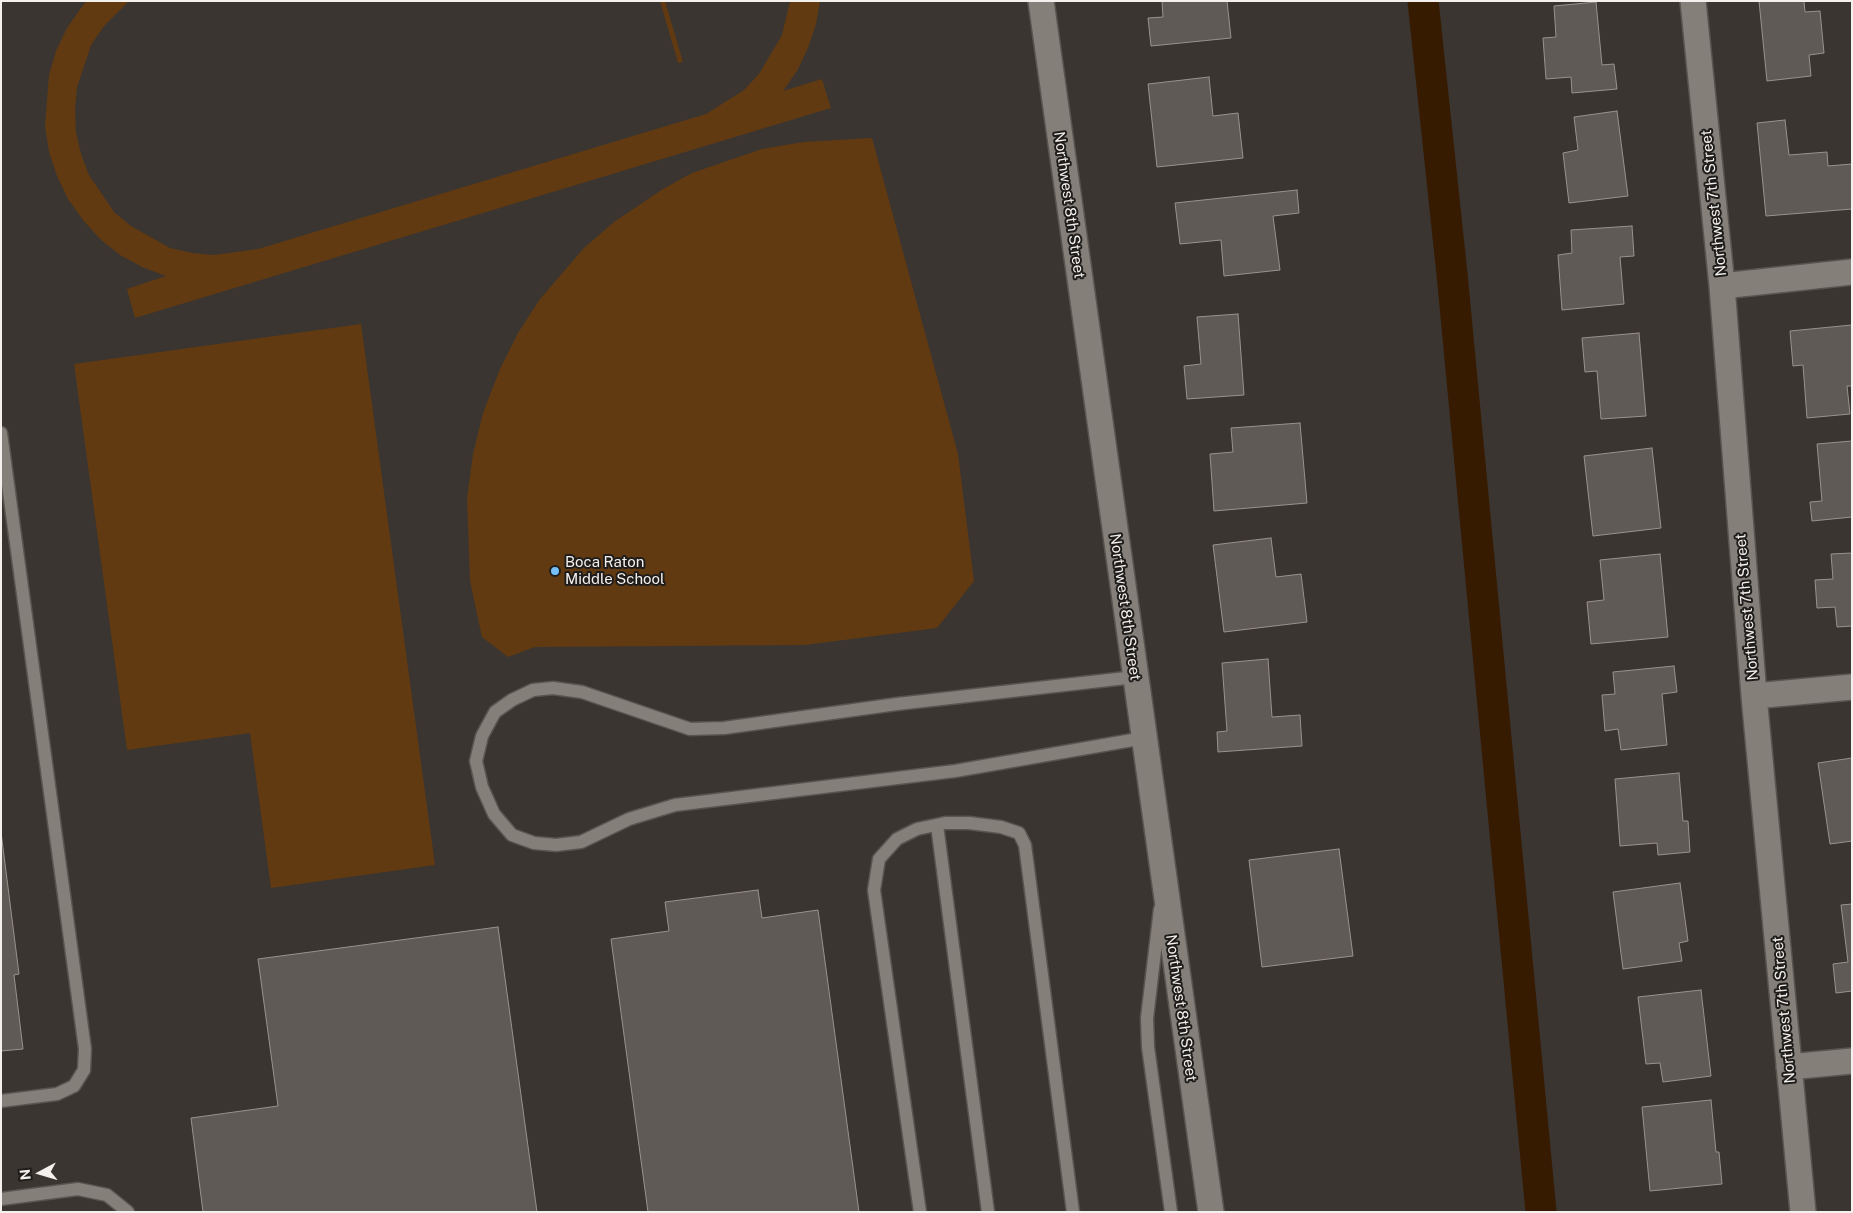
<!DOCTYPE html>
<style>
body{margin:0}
#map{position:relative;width:1853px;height:1213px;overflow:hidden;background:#3a3531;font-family:"Public Sans",sans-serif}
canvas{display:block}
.frame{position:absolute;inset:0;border:2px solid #f3f0ed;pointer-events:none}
.north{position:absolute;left:15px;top:1148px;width:50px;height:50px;-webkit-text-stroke:4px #1f1d1b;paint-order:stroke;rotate:264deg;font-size:14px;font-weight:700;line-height:20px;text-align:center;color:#f3f0ed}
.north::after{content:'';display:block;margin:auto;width:18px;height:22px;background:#f3f0ed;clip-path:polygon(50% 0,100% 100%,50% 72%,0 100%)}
</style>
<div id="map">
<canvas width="1853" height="1213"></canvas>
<div class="frame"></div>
<div class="north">N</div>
</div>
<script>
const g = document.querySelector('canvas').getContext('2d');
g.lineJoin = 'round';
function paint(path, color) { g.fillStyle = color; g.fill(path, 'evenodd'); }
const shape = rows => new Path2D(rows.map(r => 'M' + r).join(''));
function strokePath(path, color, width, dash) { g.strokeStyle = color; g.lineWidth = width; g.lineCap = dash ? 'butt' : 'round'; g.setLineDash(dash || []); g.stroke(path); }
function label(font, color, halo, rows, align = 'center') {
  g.font = font + ' "Public Sans",sans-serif'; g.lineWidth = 4; g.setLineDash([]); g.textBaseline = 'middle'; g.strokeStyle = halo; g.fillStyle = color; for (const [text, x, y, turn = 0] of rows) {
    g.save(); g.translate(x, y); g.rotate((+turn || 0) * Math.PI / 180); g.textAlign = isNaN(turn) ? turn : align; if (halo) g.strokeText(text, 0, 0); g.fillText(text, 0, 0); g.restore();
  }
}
const green = shape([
 [86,1,129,1,104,26,91,45,77,87,75,110,76,132,81,154,89,175,114,212,131,226,170,248,192,253,214,255,258,249,706,114,744,90,759,74,782,35,790,1,820,1,816,24,808,48,797,71,783,91,822,79,831,108,135,318,127,289,166,276,142,267,120,255,100,239,83,220,68,199,57,176,49,152,45,126,49,75,56,51,67,28],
 [660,1,665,1,683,62,678,63],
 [872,138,958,454,974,581,937,628,805,645,535,647,508,657,482,637,470,581,467,498,473,454,483,413,500,369,518,333,540,299,584,248,614,222,663,189,692,173,762,149,803,142],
 [361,324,435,865,271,888,250,733,127,750,74,364]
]);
const canal = shape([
 [1423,1,1452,274,1541,1212]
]);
const building = shape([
 [1162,1,1227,1,1231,38,1151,46,1148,18,1163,17,1162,1],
 [1759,1,1804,1,1805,12,1820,11,1824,53,1809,55,1811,76,1767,81,1759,1],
 [1596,2,1602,65,1614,64,1617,89,1572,93,1571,77,1546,79,1543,38,1556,37,1554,6,1596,2],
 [1209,77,1213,116,1238,113,1243,158,1157,167,1148,84,1209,77],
 [1617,111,1628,196,1569,203,1563,153,1578,150,1574,117,1617,111],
 [1785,120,1789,155,1827,152,1828,166,1852,164,1852,209,1766,216,1757,123,1785,120],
 [1297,190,1299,213,1273,216,1280,270,1224,276,1221,240,1180,244,1175,203,1297,190],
 [1632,226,1634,256,1620,257,1624,304,1562,310,1558,255,1572,253,1571,230,1632,226],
 [1238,314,1244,395,1187,399,1184,366,1201,364,1197,317,1238,314],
 [1852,325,1852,386,1847,386,1850,414,1807,418,1803,365,1793,366,1790,331,1852,325],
 [1639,333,1646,416,1601,419,1597,371,1585,372,1582,338,1639,333],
 [1300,423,1307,503,1214,511,1210,454,1233,452,1231,428,1300,423],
 [1852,441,1852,517,1812,521,1810,502,1822,501,1817,444,1852,441],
 [1652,448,1661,528,1593,536,1584,456,1652,448],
 [1271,538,1276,577,1301,574,1307,622,1224,632,1213,545,1271,538],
 [1852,553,1852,626,1837,627,1835,607,1817,608,1815,580,1833,579,1831,554,1852,553],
 [1660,554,1668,637,1591,644,1587,602,1604,600,1600,560,1660,554],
 [1268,659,1272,717,1300,715,1302,746,1218,752,1217,732,1227,731,1222,663,1268,659],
 [1674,666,1677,692,1662,694,1667,745,1621,750,1618,729,1605,731,1602,695,1615,694,1613,672,1674,666],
 [1852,758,1852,841,1830,844,1818,763,1852,758],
 [1679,773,1683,821,1688,821,1690,852,1658,855,1657,843,1620,846,1615,779,1679,773],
 [1,832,19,974,14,975,23,1049,1,1051,1,832],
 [1339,849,1353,956,1262,967,1249,860,1339,849],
 [1680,883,1688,941,1679,943,1682,961,1623,969,1613,892,1680,883],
 [758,890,762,918,818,910,859,1212,648,1212,611,939,669,931,665,902,758,890],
 [1852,904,1852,991,1836,993,1833,964,1848,962,1841,905,1852,904],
 [498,927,537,1212,203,1212,191,1118,278,1106,258,959,498,927],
 [1701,990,1711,1076,1663,1082,1660,1063,1646,1064,1638,997,1701,990],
 [1711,1100,1716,1152,1719,1152,1722,1184,1650,1191,1642,1107,1711,1100]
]);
const lane = shape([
 [1,433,85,1049,84,1070,74,1086,57,1094,1,1101],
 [1135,677,897,704,724,728,690,729,582,692,553,688,533,690,512,700,495,712,482,736,476,761,482,787,494,814,512,835,534,843,556,845,581,842,629,819,675,805,955,771,1144,738],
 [937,825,988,1212],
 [1160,909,1147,1018,1148,1047,1171,1212],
 [1,1199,78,1189,107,1195,128,1212],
 [920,1212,874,890,879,859,897,839,917,829,945,823,969,823,1001,827,1019,833,1025,845,1073,1212]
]);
const street = shape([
 [1041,1,1211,1212],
 [1693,1,1722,286,1754,696,1803,1212],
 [1722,286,1852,272],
 [1754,696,1852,687],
 [1789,1067,1852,1061]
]);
const markers = [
 [555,571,5,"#77c0f7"]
];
const streetNames = [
 ["Northwest 7th Street",1714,203,-96],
 ["Northwest 8th Street",1069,205,82],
 ["Northwest 8th Street",1125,607,82],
 ["Northwest 7th Street",1747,607,-95],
 ["Northwest 8th Street",1181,1008,82],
 ["Northwest 7th Street",1784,1010,-95]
];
const poiNames = [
 ["Boca Raton",565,562],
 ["Middle School",565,579]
];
paint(green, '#613a12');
strokePath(canal, '#371b00', 31);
paint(building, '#5f5a55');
strokePath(building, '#99938d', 1);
strokePath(lane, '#58544f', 15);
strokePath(street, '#58544f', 28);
strokePath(lane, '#857f7a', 12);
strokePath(street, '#857f7a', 25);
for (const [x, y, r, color] of markers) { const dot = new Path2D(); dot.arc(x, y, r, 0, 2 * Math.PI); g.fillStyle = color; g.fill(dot); strokePath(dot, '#1f1d1b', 2); }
label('15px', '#f3f0ed', '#1f1d1b', streetNames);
label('15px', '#f3f0ed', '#1f1d1b', poiNames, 'left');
</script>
